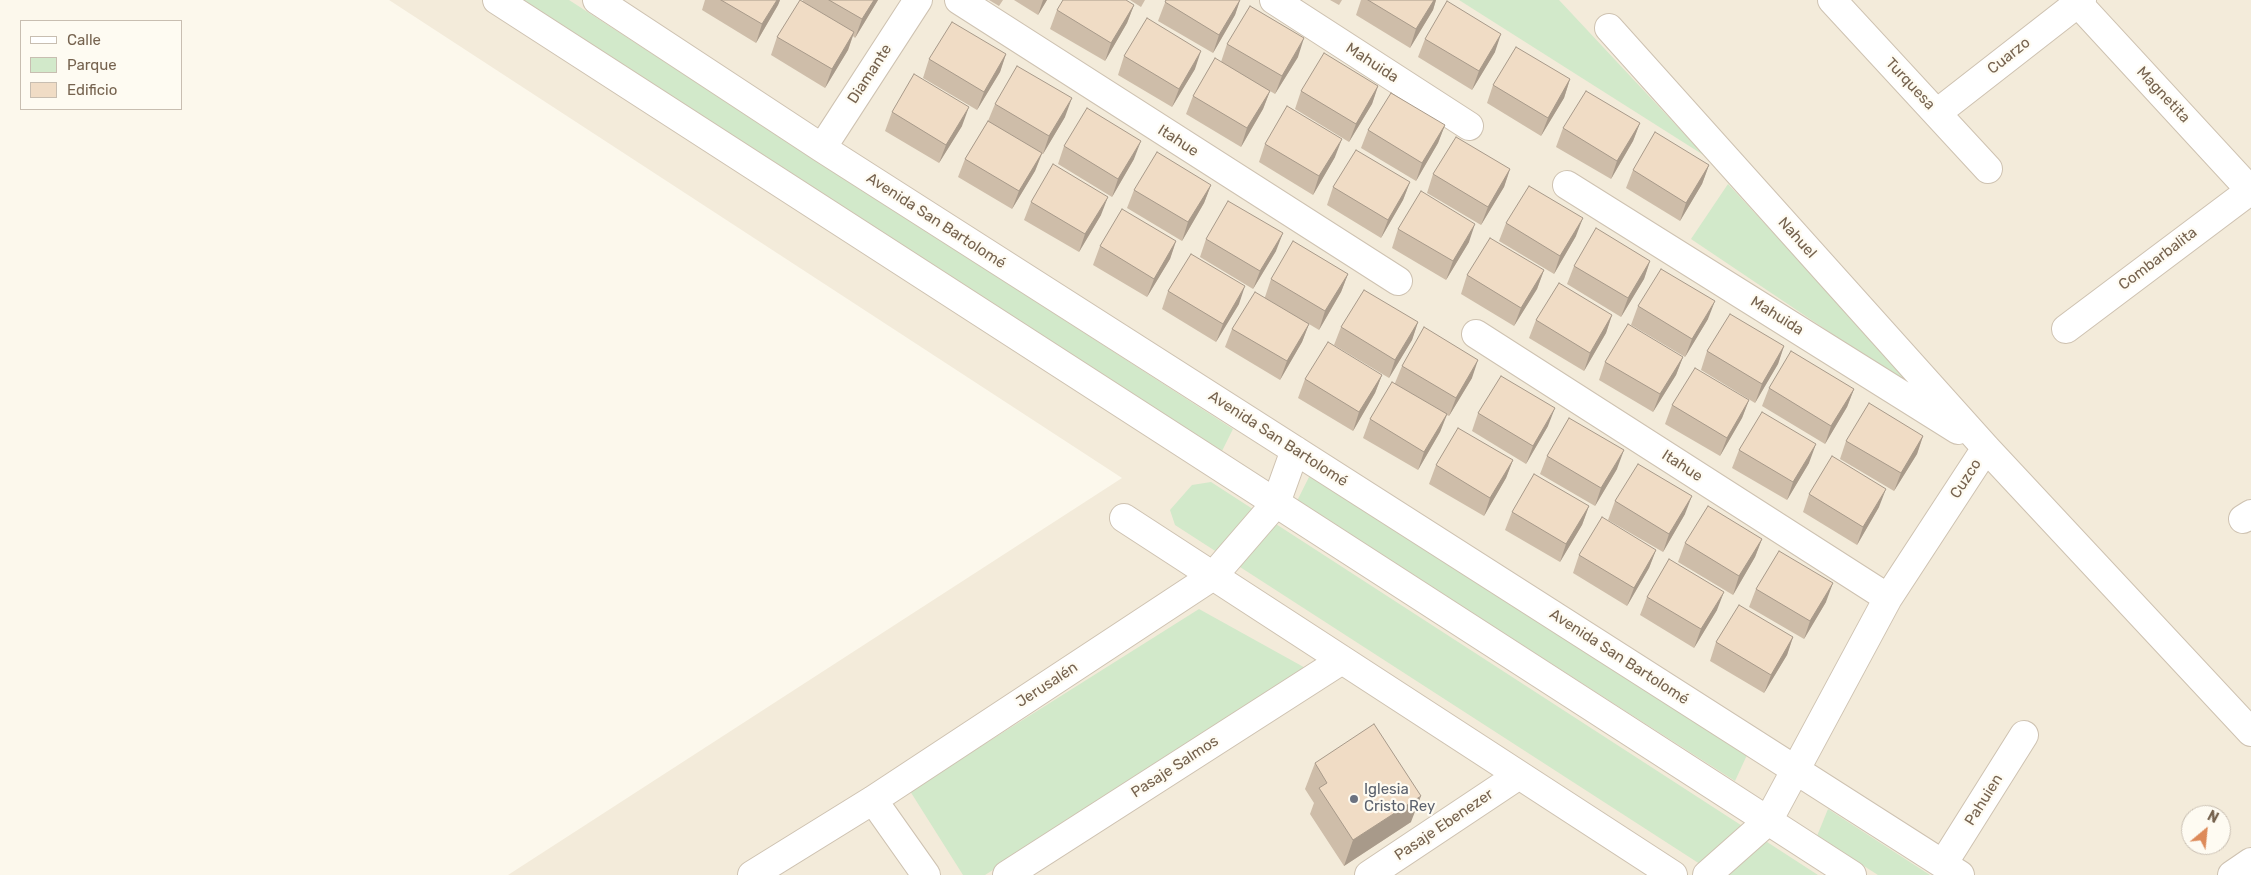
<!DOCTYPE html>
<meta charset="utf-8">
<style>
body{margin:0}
#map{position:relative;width:2251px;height:875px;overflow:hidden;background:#fcf8ec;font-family:Rubik,sans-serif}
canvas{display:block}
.legend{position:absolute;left:20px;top:20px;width:162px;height:90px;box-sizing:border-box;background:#fefbf2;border:1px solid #c8beb1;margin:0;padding:6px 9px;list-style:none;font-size:15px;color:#76634f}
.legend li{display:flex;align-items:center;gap:10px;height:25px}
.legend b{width:25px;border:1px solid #c8beb1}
.north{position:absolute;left:2181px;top:805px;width:50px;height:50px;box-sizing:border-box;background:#fefbf2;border:1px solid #c8beb1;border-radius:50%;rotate:28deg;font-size:14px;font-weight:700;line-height:20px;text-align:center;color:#76634f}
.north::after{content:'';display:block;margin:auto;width:18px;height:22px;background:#dd8a59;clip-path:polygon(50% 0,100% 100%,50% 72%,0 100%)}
</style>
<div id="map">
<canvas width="2251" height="875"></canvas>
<ul class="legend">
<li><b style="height:6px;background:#fff"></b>Calle</li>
<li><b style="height:14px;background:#d2e9ca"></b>Parque</li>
<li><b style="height:14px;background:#f0dcc5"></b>Edificio</li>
</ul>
<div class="north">N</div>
</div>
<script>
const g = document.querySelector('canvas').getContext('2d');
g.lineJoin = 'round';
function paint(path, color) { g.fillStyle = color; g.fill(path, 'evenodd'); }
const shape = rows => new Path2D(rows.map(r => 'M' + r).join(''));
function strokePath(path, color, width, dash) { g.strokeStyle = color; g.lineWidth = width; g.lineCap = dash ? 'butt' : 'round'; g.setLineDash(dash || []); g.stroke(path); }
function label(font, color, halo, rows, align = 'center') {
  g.font = font + ' Rubik,sans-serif'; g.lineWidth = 4.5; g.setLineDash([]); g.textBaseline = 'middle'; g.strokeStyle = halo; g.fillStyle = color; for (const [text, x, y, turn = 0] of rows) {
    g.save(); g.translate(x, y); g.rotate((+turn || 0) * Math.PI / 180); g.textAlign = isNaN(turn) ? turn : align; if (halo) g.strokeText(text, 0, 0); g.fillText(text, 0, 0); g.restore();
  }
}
const residential = shape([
 [389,0,2251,0,2251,875,508,875,1122,478],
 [2191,815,2221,815,2221,845,2191,845]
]);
const green = shape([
 [512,0,569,0,1233,429,1220,455],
 [1459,0,1559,0,1705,156],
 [1728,184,1923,395,1691,239],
 [1310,475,1747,755,1735,781,1297,501],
 [1211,482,1818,875,1717,875,1175,525,1170,510,1192,485],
 [1199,609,1309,670,985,875,963,875,910,791],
 [1828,809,1930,875,1878,875,1817,836]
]);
const minor = shape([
 [497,0,1852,875],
 [597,0,822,148,1960,875],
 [959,0,1398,281],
 [1274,0,1469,126],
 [1832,0,1988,169],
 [2075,0,2251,191],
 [1609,28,1986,448,2251,732],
 [1937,113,2082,0],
 [822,148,918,0],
 [1567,185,1958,430],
 [2066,329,2251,190],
 [1476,334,1888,598],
 [1124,518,1673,875],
 [2243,519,2251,514],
 [873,800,926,875],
 [1943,864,2024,735],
 [752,875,873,800,1213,576,1276,503,1295,450],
 [1007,875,1342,660],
 [1369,875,1519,775],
 [1707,875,1768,821,1888,598,1986,448],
 [2232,875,2251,862]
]);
const wall = shape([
 [705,0,780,0,778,5,756,43,702,10],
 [803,0,878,0,855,38,853,36,848,50,825,88,771,55,777,37],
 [989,0,1003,0,999,6],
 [1014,0,1047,0,1038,15],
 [1130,0,1145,0,1141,7],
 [1166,0,1240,0,1235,15,1213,53,1158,21],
 [1330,0,1342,0,1339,5],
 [1361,0,1436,0,1433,10,1410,48,1356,15],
 [1134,5,1127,23,1105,61,1050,29,1057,10],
 [1425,39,1495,52,1472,90,1418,57],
 [1227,44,1298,57,1275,94,1270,91,1263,109,1241,147,1186,114,1193,96,1221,62],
 [1006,54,1000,72,977,110,923,78,929,59],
 [1124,56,1195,69,1172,107,1118,75],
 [1570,79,1564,98,1541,136,1487,103,1493,85],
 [1378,86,1372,104,1349,142,1295,109,1301,91],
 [995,104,1065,117,1043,154,1042,154,1035,171,1012,209,958,177,965,159,988,121],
 [892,112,962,126,939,163,885,131],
 [1640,123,1633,141,1611,179,1556,147,1563,128],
 [1445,125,1438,143,1416,181,1361,148,1368,130],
 [1265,144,1335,157,1313,195,1259,162],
 [1064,146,1134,159,1112,197,1058,164],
 [1709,165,1702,184,1680,221,1626,188,1633,170],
 [1510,169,1504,187,1481,225,1427,193,1433,174],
 [1410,182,1403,200,1381,238,1327,205,1333,187],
 [1211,185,1204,203,1182,241,1127,208,1134,190],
 [1031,202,1101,215,1079,252,1024,220],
 [1506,223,1576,236,1554,274,1499,241],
 [1398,229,1469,242,1446,280,1392,248],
 [1206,239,1276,251,1253,289,1200,257],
 [1176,241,1170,259,1147,297,1093,265,1100,246],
 [1650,261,1644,279,1621,317,1567,284,1574,266],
 [1544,270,1537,289,1514,326,1461,294,1467,275],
 [1348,274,1341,292,1319,330,1309,324,1302,342,1280,380,1225,347,1232,329,1265,297,1271,279],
 [1168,291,1239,304,1216,342,1162,309],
 [1638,306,1708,319,1685,357,1631,325],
 [1612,315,1606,333,1584,371,1529,338,1536,320],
 [1418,322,1412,340,1389,378,1334,345,1341,327],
 [1784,346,1778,364,1755,403,1701,370,1707,351],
 [1683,357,1676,375,1653,412,1599,380,1605,362],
 [1402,366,1472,378,1449,416,1447,415,1440,432,1418,470,1363,438,1370,419,1395,383],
 [1382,375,1375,393,1353,431,1298,398,1305,379],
 [1769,388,1854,389,1847,407,1825,444,1762,406],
 [1749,400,1742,418,1720,456,1665,424,1672,405],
 [1478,413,1548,426,1526,464,1472,431],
 [1923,436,1917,454,1894,491,1840,459,1846,441],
 [1739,450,1809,463,1787,500,1732,468],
 [1547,456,1617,469,1595,506,1540,474],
 [1513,460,1506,478,1484,516,1429,484,1436,465],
 [1809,494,1879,507,1857,545,1803,512],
 [1615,501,1685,514,1663,552,1608,520],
 [1589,506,1582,525,1560,562,1505,530,1512,512],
 [1762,539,1755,557,1733,595,1678,562,1685,543],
 [1656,550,1649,568,1627,606,1573,573,1579,555],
 [1756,589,1826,602,1804,639,1749,607],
 [1647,597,1717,610,1694,648,1640,615],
 [1793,637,1787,655,1764,693,1710,661,1716,642],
 [1315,763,1411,822,1344,866,1310,814,1314,803,1305,789]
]);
const shadedWall = shape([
 [777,0,780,0,778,5,756,43,762,24],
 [874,0,878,0,855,38,862,19],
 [1043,0,1047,0,1038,15],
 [1240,0,1235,15,1213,53,1219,35],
 [1434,0,1436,0,1433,10,1410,48,1416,29],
 [1134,5,1127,23,1105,61,1111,43],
 [854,32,848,50,825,88,832,69],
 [1501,34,1495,52,1472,90,1479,71],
 [1304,38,1298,57,1275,94,1282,76],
 [1201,51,1195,69,1172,107,1179,89],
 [1006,54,1000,72,977,110,984,92],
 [1570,79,1564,98,1541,136,1548,118],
 [1378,86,1372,104,1349,142,1356,124],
 [1270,91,1263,109,1241,147,1247,128],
 [1072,98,1065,117,1043,154,1049,136],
 [969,107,962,126,939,163,946,145],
 [1640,123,1633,141,1611,179,1617,161],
 [1445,125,1438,143,1416,181,1422,163],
 [1342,139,1335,157,1313,195,1319,176],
 [1141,141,1134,159,1112,197,1118,179],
 [1042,153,1035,171,1012,209,1019,191],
 [1709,165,1702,184,1680,221,1686,203],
 [1510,169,1504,187,1481,225,1488,207],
 [1410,182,1403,200,1381,238,1388,220],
 [1211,185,1204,203,1182,241,1188,222],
 [1108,197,1101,215,1079,252,1085,234],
 [1583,218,1576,236,1554,274,1560,256],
 [1475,224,1469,242,1446,280,1453,261],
 [1283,233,1276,251,1253,289,1260,271],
 [1176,241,1170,259,1147,297,1154,279],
 [1650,261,1644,279,1621,317,1628,298],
 [1544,270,1537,289,1514,326,1521,308],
 [1348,274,1341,292,1319,330,1325,311],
 [1245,286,1239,304,1216,342,1223,324],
 [1715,301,1708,319,1685,357,1692,339],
 [1612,315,1606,333,1584,371,1590,353],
 [1418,322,1412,340,1389,378,1395,360],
 [1309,324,1302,342,1280,380,1287,361],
 [1784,346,1778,364,1755,403,1762,384],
 [1683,357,1676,375,1653,412,1660,394],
 [1478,360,1472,378,1449,416,1456,398],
 [1382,375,1375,393,1353,431,1359,412],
 [1854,389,1847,407,1825,444,1831,426],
 [1749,400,1742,418,1720,456,1727,438],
 [1555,408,1548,426,1526,464,1533,446],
 [1447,414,1440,432,1418,470,1424,452],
 [1923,436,1917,454,1894,491,1901,473],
 [1816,444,1809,463,1787,500,1793,482],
 [1624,450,1617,469,1595,506,1601,488],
 [1513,460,1506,478,1484,516,1490,498],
 [1886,489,1879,507,1857,545,1863,527],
 [1692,496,1685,514,1663,552,1669,534],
 [1589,506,1582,525,1560,562,1566,544],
 [1762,539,1755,557,1733,595,1739,576],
 [1656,550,1649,568,1627,606,1634,588],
 [1833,583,1826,602,1804,639,1810,621],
 [1724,592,1717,610,1694,648,1701,629],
 [1793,637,1787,655,1764,693,1771,675],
 [1421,796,1411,822,1344,866,1353,840]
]);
const building = shape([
 [721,0,777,0,762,24,721,0],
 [800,0,854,32,832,69,777,37,800,0],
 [829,0,874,0,862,19,829,0],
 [1063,0,1126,0,1134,5,1111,43,1057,10,1063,0],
 [1166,0,1240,0,1219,35,1165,2,1166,0],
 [1368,0,1434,0,1416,29,1368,0],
 [1447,1,1501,34,1479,71,1425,39,1447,1],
 [1250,6,1304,38,1282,76,1227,44,1250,6],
 [1147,18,1201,51,1179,89,1124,56,1147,18],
 [952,22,1006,54,984,92,929,59,952,22],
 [1516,47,1570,79,1548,118,1493,85,1516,47],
 [1324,53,1378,86,1356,124,1301,91,1324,53],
 [1215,58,1270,91,1247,128,1193,96,1215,58],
 [1017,66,1072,98,1049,136,995,104,1017,66],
 [914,74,969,107,946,145,892,112,914,74],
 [1586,91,1640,123,1617,161,1563,128,1586,91],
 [1391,93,1445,125,1422,163,1368,130,1391,93],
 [1287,106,1342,139,1319,176,1265,144,1287,106],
 [1087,108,1141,141,1118,179,1064,146,1087,108],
 [988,121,1042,153,1019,191,965,159,988,121],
 [1655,132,1709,165,1686,203,1633,170,1655,132],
 [1456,137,1510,169,1488,207,1433,174,1456,137],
 [1356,150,1410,182,1388,220,1333,187,1356,150],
 [1157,152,1211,185,1188,222,1134,190,1157,152],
 [1053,164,1108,197,1085,234,1031,202,1053,164],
 [1529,186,1583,218,1560,256,1506,223,1529,186],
 [1421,191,1475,224,1453,261,1398,229,1421,191],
 [1228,201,1283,233,1260,271,1206,239,1228,201],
 [1122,209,1176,241,1154,279,1100,246,1122,209],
 [1596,228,1650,261,1628,298,1574,266,1596,228],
 [1490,238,1544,270,1521,308,1467,275,1490,238],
 [1293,241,1348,274,1325,311,1271,279,1293,241],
 [1191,254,1245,286,1223,324,1168,291,1191,254],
 [1661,269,1715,301,1692,339,1638,306,1661,269],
 [1559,283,1612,315,1590,353,1536,320,1559,283],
 [1364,290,1418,322,1395,360,1341,327,1364,290],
 [1255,292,1309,324,1287,361,1232,329,1255,292],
 [1730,314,1784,346,1762,384,1707,351,1730,314],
 [1628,324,1683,357,1660,394,1605,362,1628,324],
 [1424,327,1478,360,1456,398,1402,366,1424,327],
 [1328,342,1382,375,1359,412,1305,379,1328,342],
 [1791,351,1854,389,1831,426,1769,388,1791,351],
 [1695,368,1749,400,1727,438,1672,405,1695,368],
 [1501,376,1555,408,1533,446,1478,413,1501,376],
 [1392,382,1447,414,1424,452,1370,419,1392,382],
 [1869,403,1923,436,1901,473,1846,441,1869,403],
 [1762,412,1816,444,1793,482,1739,450,1762,412],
 [1569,418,1624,450,1601,488,1547,456,1569,418],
 [1458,428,1513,460,1490,498,1436,465,1458,428],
 [1832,456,1886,489,1863,527,1809,494,1832,456],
 [1638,464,1692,496,1669,534,1615,501,1638,464],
 [1534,474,1589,506,1566,544,1512,512,1534,474],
 [1708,506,1762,539,1739,576,1685,543,1708,506],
 [1602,517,1656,550,1634,588,1579,555,1602,517],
 [1779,551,1833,583,1810,621,1756,589,1779,551],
 [1669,559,1724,592,1701,629,1647,597,1669,559],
 [1739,605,1793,637,1771,675,1716,642,1739,605],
 [1374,724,1421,796,1353,840,1319,788,1327,783,1315,763,1374,724]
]);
const markers = [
 [1354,799,5,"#6b7280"]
];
const streetNames = [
 ["Cuarzo",2009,56,-38],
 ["Mahuida",1372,63,33],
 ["Diamante",870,74,-57],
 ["Turquesa",1910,84,47],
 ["Magnetita",2163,95,47],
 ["Itahue",1178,141,33],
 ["Avenida San Bartolomé",936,221,33],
 ["Nahuel",1797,238,48],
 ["Combarbalita",2158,259,-37],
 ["Mahuida",1777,316,32],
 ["Avenida San Bartolomé",1278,439,33],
 ["Itahue",1682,466,33],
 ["Cuzco",1966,479,-57],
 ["Avenida San Bartolomé",1619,657,33],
 ["Jerusalén",1047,685,-33],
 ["Pasaje Salmos",1175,767,-33],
 ["Pahuien",1984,800,-58],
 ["Pasaje Ebenezer",1444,825,-34]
];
const worshipNames = [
 ["Iglesia",1364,790],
 ["Cristo Rey",1364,807]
];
paint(residential, '#f3ebda');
paint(green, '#d2e9ca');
strokePath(minor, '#cec2b1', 30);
strokePath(minor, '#fff', 28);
paint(wall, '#cebda9');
paint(shadedWall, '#a89a8a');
paint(building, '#f0dcc5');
strokePath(building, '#a89a8a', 1);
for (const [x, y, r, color] of markers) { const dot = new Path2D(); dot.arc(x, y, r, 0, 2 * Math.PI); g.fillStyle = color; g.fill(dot); strokePath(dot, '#fefbf2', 2); }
label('15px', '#76634f', '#fefbf2', streetNames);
label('15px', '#5b616d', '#fefbf2', worshipNames, 'left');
</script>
